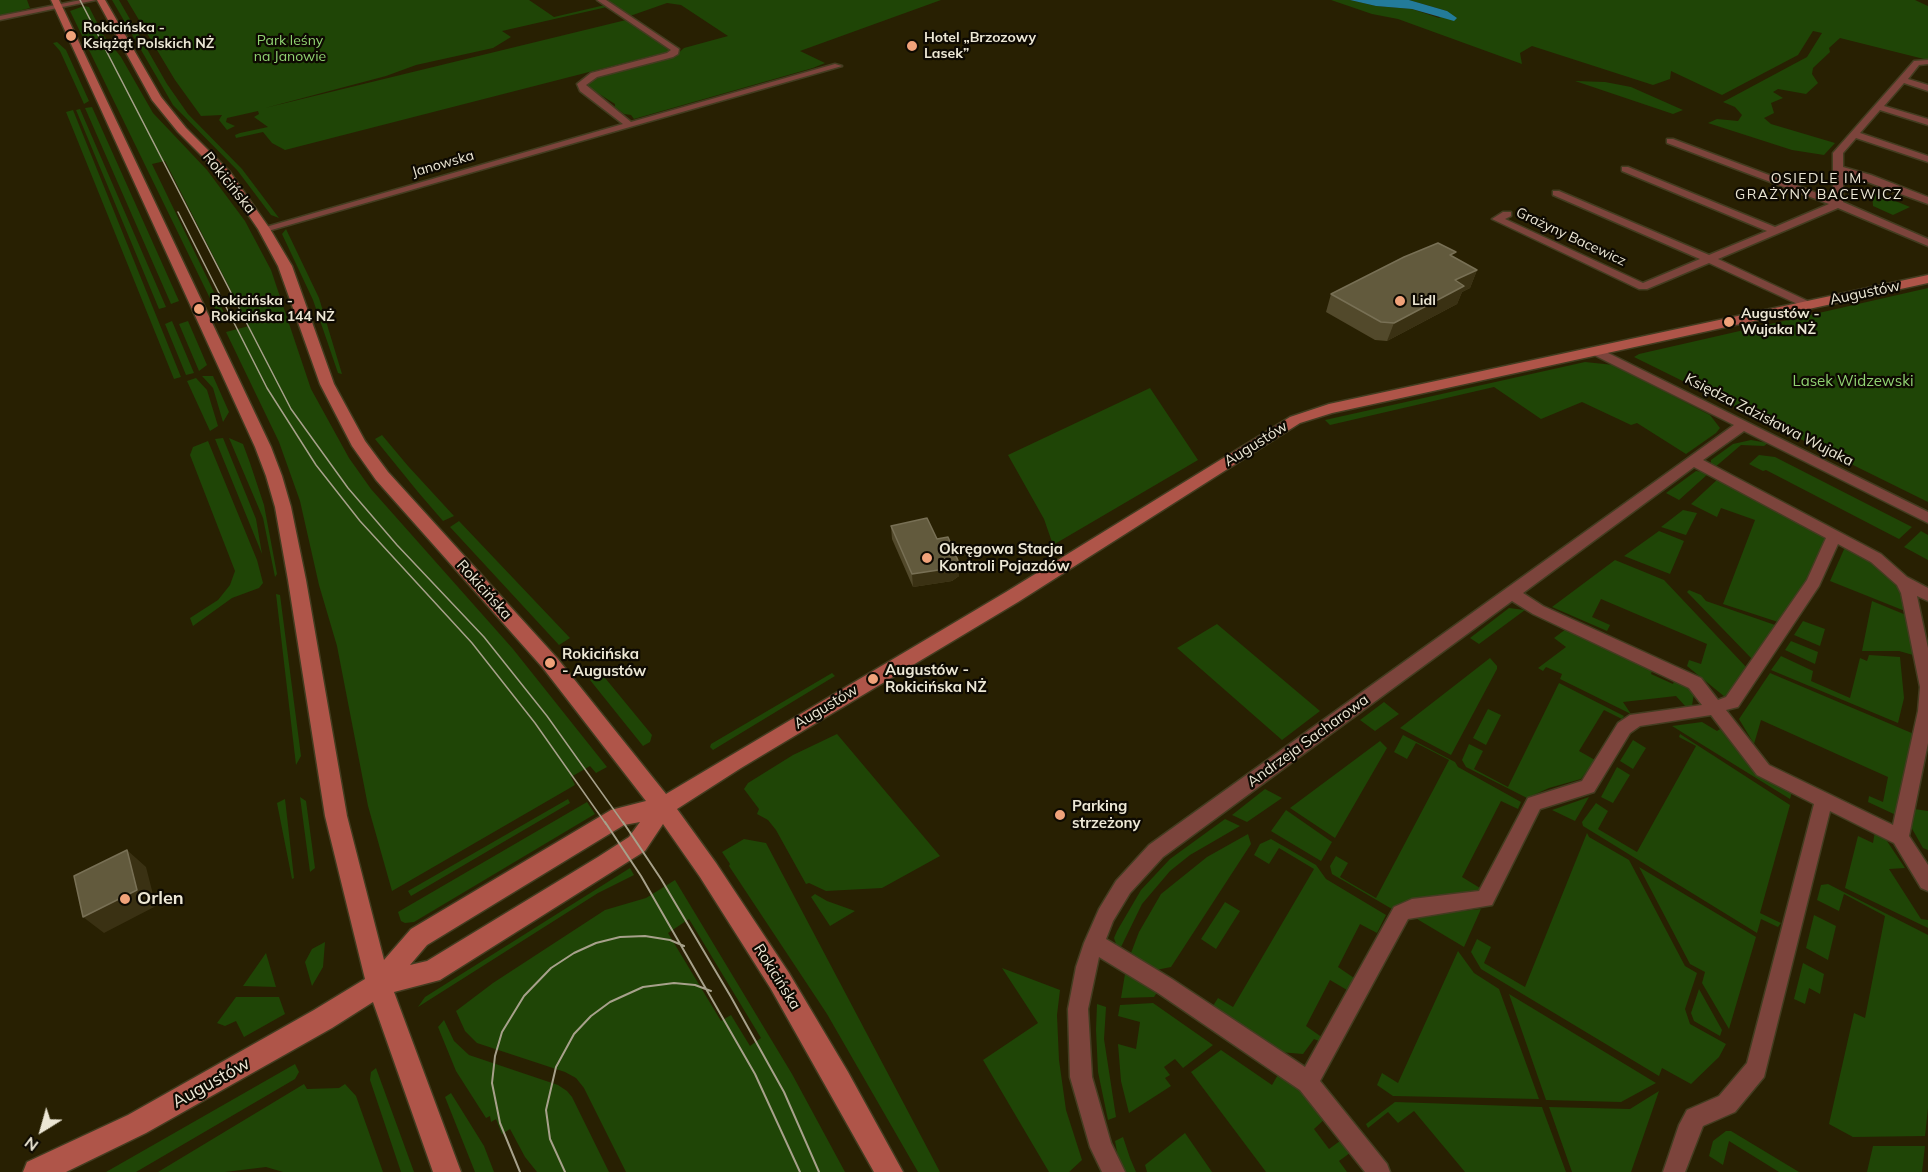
<!DOCTYPE html>
<meta charset="utf-8">
<style>
body{margin:0}
#map{position:relative;width:1928px;height:1172px;overflow:hidden;background:#282002;font-family:Mulish,sans-serif}
canvas{display:block}
.north{position:absolute;left:12px;top:1100px;width:60px;height:60px;-webkit-text-stroke:4px #0e0a02;paint-order:stroke;rotate:217deg;font-size:16px;font-weight:700;line-height:24px;text-align:center;color:#ece7d5}
.north::after{content:'';display:block;margin:auto;width:21px;height:27px;background:#ece7d5;clip-path:polygon(50% 0,100% 100%,50% 72%,0 100%)}
</style>
<div id="map">
<canvas width="1928" height="1172"></canvas>
<div class="north">N</div>
</div>
<script>
const g = document.querySelector('canvas').getContext('2d');
g.lineJoin = 'round';
function paint(path, color) { g.fillStyle = color; g.fill(path, 'evenodd'); }
const shape = rows => new Path2D(rows.map(r => 'M' + r).join(''));
function strokePath(path, color, width, dash) { g.strokeStyle = color; g.lineWidth = width; g.lineCap = dash ? 'butt' : 'round'; g.setLineDash(dash || []); g.stroke(path); }
function label(font, color, halo, rows, align = 'center') {
  g.font = font + ' Mulish,sans-serif'; g.lineWidth = 4.5; g.setLineDash([]); g.textBaseline = 'middle'; g.strokeStyle = halo; g.fillStyle = color; for (const [text, x, y, turn = 0] of rows) {
    g.save(); g.translate(x, y); g.rotate((+turn || 0) * Math.PI / 180); g.textAlign = isNaN(turn) ? turn : align; if (halo) g.strokeText(text, 0, 0); g.fillText(text, 0, 0); g.restore();
  }
}
const green = shape([
 [0,0,27,0,30,8,0,16],
 [112,0,119,0,167,84,188,114,242,169,279,218,271,215,237,170,173,105],
 [127,0,529,0,554,17,605,5,607,7,502,31,511,37,493,48,416,65,386,76,265,108,626,20,671,51,285,150,272,143,263,132,236,138,235,135,240,133,268,127,254,117,259,114,258,111,227,118,226,122,235,126,227,130,219,120,222,115,201,116,175,80],
 [606,0,941,0,800,51,825,63,813,68,634,119,631,115,624,114,615,107,615,104,588,87,588,82,602,76,674,57,684,48,728,36,681,5,667,3,630,16],
 [1331,0,1350,0,1376,6,1412,9,1439,18,1447,11,1409,0,1915,0,1928,6,1928,60,1840,38,1829,48,1830,52,1813,68,1812,74,1818,83,1806,94,1778,89,1773,92,1783,98,1771,103,1774,113,1764,118,1771,124,1835,143,1824,155,1792,150,1708,123,1717,119,1738,121,1742,115,1735,107,1723,102,1807,57,1822,33,1813,31,1798,55,1722,95,1671,71,1670,79,1653,85,1532,46,1520,53,1522,64,1398,19,1372,14],
 [84,6,89,7,104,36,121,57,153,113,207,170,245,221,271,270,311,389,349,458,371,489,513,649,607,767,596,773,590,766,571,777,575,785,392,891,368,806,337,646,319,585,300,501,279,442,226,332,249,326,165,161,152,164,227,319,221,321,70,11],
 [57,42,66,50,89,101,84,104,60,51,53,43],
 [1575,81,1605,82,1631,87,1683,110,1673,114],
 [92,107,179,301,171,304,85,108],
 [80,109,166,307,159,309,76,110],
 [73,110,181,377,174,379,66,112],
 [1872,192,1876,193,1910,207,1893,215,1873,206],
 [286,229,319,298,342,374,338,373,313,300,282,234],
 [1928,288,1928,502,1634,357,1639,354],
 [172,321,194,373,186,375,165,324],
 [188,321,207,365,199,371,179,324],
 [1585,362,1614,365,1710,415,1720,428,1716,433,1686,454,1637,423,1631,425,1582,402,1541,419,1494,387,1330,425,1325,420],
 [202,376,213,376,229,412,223,422,213,388],
 [196,378,207,390,218,426,210,431,187,381],
 [1150,388,1198,460,1053,545,1044,519,1008,455],
 [382,435,408,466,454,516,443,521,418,492,375,439],
 [223,438,256,519,262,554,215,439],
 [229,438,243,444,250,463,264,505,277,574,275,577,263,518],
 [1751,440,1768,443,1764,446,1741,445,1714,468,1711,464,1711,460,1733,444],
 [208,441,257,560,263,583,259,588,232,598,193,626,190,618,218,600,230,585,235,571,190,455,193,447],
 [1759,455,1775,457,1912,527,1899,539,1766,470,1763,471,1749,464],
 [1696,471,1709,473,1679,500,1666,493],
 [1719,478,1815,529,1824,538,1825,546,1814,571,1778,622,1723,604,1755,520,1721,508,1717,517,1691,504],
 [1683,510,1697,513,1686,535,1661,527],
 [459,521,570,638,559,645,450,527],
 [1659,531,1684,541,1670,574,1624,556],
 [1921,531,1928,535,1928,560,1904,547],
 [1845,547,1867,559,1899,587,1905,611,1830,581],
 [1615,560,1664,580,1747,668,1725,697,1687,666,1689,660,1701,664,1707,644,1601,599,1592,617,1610,625,1607,631,1552,607],
 [1689,590,1701,595,1706,601,1775,625,1752,659,1689,594,1687,592],
 [276,594,280,595,301,756,296,765],
 [1872,601,1906,615,1913,655,1899,651,1862,651],
 [1509,608,1525,610,1479,644,1470,638],
 [1803,621,1825,629,1820,646,1794,635],
 [1217,624,1320,711,1282,740,1177,648],
 [1566,629,1653,668,1651,674,1673,684,1675,678,1688,686,1694,693,1692,706,1686,707,1676,696,1623,702,1631,714,1560,679,1562,674,1546,667,1543,671,1538,668,1566,647,1554,638],
 [1791,641,1818,652,1815,664,1785,650],
 [1869,655,1900,657,1904,698,1898,723,1771,670,1781,656,1813,671,1811,681,1850,698,1860,658,1867,661],
 [1490,658,1497,666,1497,669,1451,755,1400,728],
 [601,673,652,735,650,742,643,746,590,680],
 [832,673,835,676,713,750,710,747,711,744],
 [1770,673,1914,734,1896,815,1868,802,1869,796,1883,802,1888,777,1761,720,1754,744,1739,719],
 [1559,683,1624,716,1622,719,1604,710,1579,751,1595,760,1581,779,1549,788,1527,798,1466,767,1462,760,1469,744,1483,751,1474,769,1508,787],
 [1384,702,1399,714,1375,731,1360,720],
 [1488,709,1501,715,1486,745,1473,738],
 [1702,722,1717,731,1720,729,1751,769,1792,792,1790,799,1672,726],
 [837,734,940,856,882,888,826,891,809,883,806,884,776,830,768,820,757,814,759,809,744,789,748,783,793,755],
 [1680,734,1790,805,1760,913,1781,923,1778,927,1761,919,1757,933,1583,826,1582,822,1596,803,1608,811,1598,829,1637,852,1696,746,1679,737],
 [1403,735,1455,762,1458,767,1521,802,1518,809,1501,801,1462,877,1480,888,1477,892,1405,902,1392,909,1332,874,1330,866,1336,856,1348,863,1340,877,1376,898,1449,760,1416,743,1407,759,1394,752],
 [1633,740,1646,748,1633,769,1620,761],
 [1380,741,1387,748,1335,838,1290,808],
 [1617,767,1630,775,1613,803,1601,797],
 [1265,789,1282,798,1247,822,1232,815],
 [300,797,306,801,315,868,310,872],
 [1589,797,1575,821,1552,810],
 [285,799,294,878,292,879,277,803],
 [568,799,570,803,411,896,408,891],
 [587,802,595,814,414,922,405,923,401,921,398,912],
 [1914,809,1928,811,1928,850,1923,848,1911,827],
 [1286,810,1332,842,1321,861,1271,831],
 [1225,819,1240,826,1190,855,1170,871,1142,904,1121,947,1116,944,1114,938,1117,931,1141,890,1170,859],
 [1875,831,1885,838,1905,868,1889,869,1921,919,1928,920,1928,928,1845,888,1858,836,1873,843],
 [1587,833,1589,837,1629,860,1685,966,1697,973,1685,1009,1690,1024,1726,1044,1719,1057,1691,1084,1662,1068,1659,1076,1481,969,1471,952,1477,939,1491,947,1484,963,1525,987],
 [1248,834,1251,844,1171,967,1156,970,1131,953,1139,932,1161,894,1207,857],
 [744,839,766,843,940,1172,918,1172,827,1014,729,866,730,864,722,852],
 [1271,839,1316,865,1326,879,1386,915,1377,933,1360,924,1338,967,1354,978,1347,990,1330,980,1306,1026,1323,1038,1321,1042,1314,1039,1303,1054,1279,1052,1211,1009,1218,998,1233,1007,1314,869,1279,848,1269,864,1254,855,1260,844],
 [1639,867,1756,937,1729,1029,1702,983,1705,972,1690,964],
 [630,868,634,875,598,893,418,1007,425,997],
 [675,880,792,1074,845,1172,626,1172,584,1088,576,1078,565,1072,477,1043,465,1031,456,1011,493,983,605,910,646,898],
 [689,919,761,1038,750,1046,731,1015,721,1021,668,933],
 [1828,884,1928,935,1928,1108,1925,1136,1853,1137,1829,1124,1854,1013,1865,1018,1885,916,1844,894,1839,911,1817,900,1821,885],
 [815,894,827,901,855,911,830,926,811,897],
 [1225,902,1240,911,1216,949,1201,939],
 [1481,909,1464,947,1412,916],
 [1814,915,1836,926,1828,960,1806,948],
 [325,942,323,967,312,986,305,962,312,949],
 [1458,951,1474,973,1499,989,1539,1099,1393,1096,1377,1085,1382,1073,1398,1083],
 [266,953,276,987,243,986],
 [1803,963,1824,974,1820,994,1809,988,1805,1004,1794,999],
 [1002,968,1060,990,1057,1015,1059,1060,1066,1110,1082,1160,1069,1172,1049,1172,983,1060,1038,1023],
 [1126,968,1158,991,1154,997,1121,998],
 [1699,989,1722,1030,1720,1036,1694,1021,1691,1013],
 [1509,994,1656,1083,1621,1102,1546,1100],
 [236,997,279,997,285,1014,244,1037,236,1021,225,1026,217,1023],
 [1153,1003,1213,1045,1183,1068,1175,1059,1164,1067,1170,1075,1165,1078,1171,1086,1129,1113,1121,1081,1118,1044,1136,1049,1140,1022,1118,1016,1120,1005],
 [1097,1004,1106,1007,1104,1039,1116,1117,1108,1120,1098,1072,1096,1030],
 [444,1020,454,1041,469,1055,558,1085,567,1091,572,1097,609,1172,537,1172,525,1157,510,1129,502,1134,496,1119,491,1122,490,1116,486,1118,456,1071,438,1027],
 [1221,1050,1272,1085,1279,1073,1309,1095,1327,1117,1314,1129,1329,1149,1344,1138,1354,1150,1339,1161,1347,1172,1266,1172,1191,1072],
 [295,1064,299,1072,295,1079,136,1172,106,1172],
 [376,1068,414,1172,401,1172,370,1080,371,1072],
 [304,1084,307,1089,339,1088,345,1084,356,1096,383,1172,283,1172,266,1167,225,1172,158,1172],
 [1659,1091,1631,1172,1572,1172,1549,1107,1630,1109],
 [451,1093,484,1146,494,1172,475,1172,445,1097],
 [1395,1102,1542,1107,1566,1172,1465,1172,1414,1111,1398,1123,1388,1112,1368,1128,1366,1124],
 [1726,1131,1731,1131,1799,1172,1779,1172,1729,1141,1723,1165,1709,1156,1713,1141],
 [1185,1133,1212,1172,1147,1172,1145,1165],
 [1123,1137,1130,1158,1136,1172,1125,1172,1118,1157,1115,1141],
 [1873,1146,1925,1146,1922,1172,1867,1172]
]);
const water = shape([
 [1350,0,1409,0,1447,11,1457,18,1454,21,1412,9,1376,6]
]);
const street = shape([
 [81,0,96,0,0,20,0,16,81,0],
 [597,0,606,0,679,49,678,54,673,57,597,77,586,85,631,122,835,64,842,66,268,231,259,229,623,124,580,91,577,84,591,73,667,53,671,50,597,0],
 [1928,60,1928,64,1919,65,1908,79,1928,85,1928,91,1904,83,1884,106,1928,119,1928,125,1880,110,1860,133,1928,156,1928,162,1856,138,1843,153,1843,167,1871,175,1928,197,1928,204,1843,173,1843,202,1928,239,1928,246,1838,208,1718,259,1812,303,1812,307,1804,307,1709,263,1647,289,1639,289,1492,219,1503,212,1511,212,1511,216,1505,219,1643,283,1700,259,1553,195,1553,191,1559,191,1709,255,1767,231,1622,171,1622,167,1628,167,1775,227,1829,204,1667,143,1667,139,1673,139,1833,199,1833,153,1914,61,1928,60],
 [1596,347,1928,512,1928,523,1744,431,1703,460,1881,554,1907,577,1928,588,1928,601,1917,596,1928,648,1928,743,1909,836,1928,865,1928,891,1921,888,1894,843,1830,811,1764,1077,1735,1112,1703,1126,1685,1172,1663,1172,1679,1125,1687,1110,1719,1096,1747,1063,1814,804,1757,775,1711,715,1640,726,1630,733,1594,792,1540,809,1492,905,1408,919,1320,1081,1387,1164,1390,1172,1365,1172,1300,1090,1158,993,1099,957,1088,1009,1092,1077,1111,1143,1125,1172,1102,1172,1090,1147,1070,1077,1068,1009,1076,967,1084,943,1099,909,1116,881,1149,845,1734,425,1592,354,1590,351,1596,347],
 [1694,467,1826,538,1807,580,1726,697,1718,700,1701,678,1543,606,1523,593,1694,467],
 [1838,544,1871,562,1897,585,1901,593,1920,687,1918,711,1893,825,1769,765,1726,710,1738,707,1819,586,1838,544],
 [1512,601,1533,614,1689,688,1702,705,1630,715,1618,723,1582,781,1528,798,1479,891,1412,899,1394,907,1305,1067,1172,979,1106,939,1113,921,1130,893,1163,857,1512,601]
]);
const secondary = shape([
 [51,0,59,0,271,447,282,476,291,507,306,580,347,816,384,960,411,929,611,810,646,801,543,668,376,480,352,446,320,384,278,266,258,229,222,176,178,132,152,100,97,0,105,0,161,97,186,128,230,172,270,229,292,266,334,384,365,441,388,472,557,658,666,794,1006,592,1290,417,1329,404,1928,275,1928,283,1332,413,1300,423,1018,602,741,768,677,809,716,863,789,973,848,1072,903,1172,874,1172,771,989,700,877,663,824,645,851,440,980,394,992,461,1172,433,1172,373,1002,332,1028,146,1133,66,1172,23,1172,27,1162,128,1115,314,1010,365,979,325,816,288,580,275,507,266,476,255,447,51,0],
 [640,822,629,837,598,857,427,961,410,965,427,945,624,825,640,822]
]);
const tramFar1 = shape([
 [80,0,291,409,348,488,397,545,484,637,547,716,624,824],
 [178,212,267,388,316,465,360,521,472,643,535,723,606,824]
]);
const tram = shape([
 [605,822,641,876,755,1074,800,1172],
 [623,822,661,879,731,997,784,1092,819,1172],
 [520,1172,500,1123,492,1083,495,1056,502,1032,524,996,551,968,574,953,596,943,620,937,645,936,670,940,684,946],
 [565,1172,550,1139,546,1110,556,1067,574,1034,591,1016,610,1002,643,987,674,983,695,985,711,991]
]);
const wall = shape([
 [1454,257,1477,270,1470,288,1462,292,1457,304,1387,341,1375,340,1326,312,1331,294],
 [891,526,937,539,959,576,952,581,913,587,892,539]
]);
const shadedWall = shape([
 [1477,270,1470,288,1462,292,1457,304,1387,341,1394,323,1455,280],
 [959,563,959,576,952,581,913,587,912,574],
 [127,850,146,867,156,906,104,933,83,917]
]);
const building = shape([
 [1438,243,1456,252,1450,255,1477,270,1455,280,1464,286,1394,323,1381,322,1331,294,1404,257,1438,243],
 [927,518,937,539,948,537,959,563,952,568,912,574,891,526,927,518],
 [127,850,137,890,83,917,74,876,127,850]
]);
const markers = [
 [71,36,6,"#f0a27a"],
 [912,46,6,"#f0a27a"],
 [1400,301,6,"#f0a27a"],
 [199,309,6,"#f0a27a"],
 [1729,322,6,"#f0a27a"],
 [927,558,6,"#f0a27a"],
 [550,663,6,"#f0a27a"],
 [873,679,6,"#f0a27a"],
 [1060,815,6,"#f0a27a"],
 [125,899,6,"#f0a27a"]
];
const farPoinames = [
 ["Rokicińska -",83,28],
 ["Książąt Polskich NŻ",83,44],
 ["Hotel „Brzozowy",924,38],
 ["Lasek”",924,54],
 ["Rokicińska -",211,301],
 ["Rokicińska 144 NŻ",211,317],
 ["Lidl",1412,301],
 ["Augustów -",1741,314],
 ["Wujaka NŻ",1741,330]
];
const farParknames = [
 ["Park leśny",290,41],
 ["na Janowie",290,57]
];
const farStreetnames = [
 ["Janowska",443,164,-16],
 ["Grażyny Bacewicz",1571,237,25]
];
const farNeighbourhoodnames = [
 ["OSIEDLE IM.",1819,179],
 ["GRAŻYNY BACEWICZ",1819,195]
];
const streetNames = [
 ["Rokicińska",229,183,51],
 ["Augustów",1865,293,-12],
 ["Księdza Zdzisława Wujaka",1769,420,27],
 ["Augustów",1256,444,-32],
 ["Rokicińska",484,590,48],
 ["Augustów",826,707,-31],
 ["Andrzeja Sacharowa",1308,741,-36],
 ["Rokicińska",777,977,58]
];
const parkNames = [
 ["Lasek Widzewski",1853,381]
];
const poiNames = [
 ["Okręgowa Stacja",939,549],
 ["Kontroli Pojazdów",939,566],
 ["Rokicińska",562,654],
 ["- Augustów",562,671],
 ["Augustów -",885,670],
 ["Rokicińska NŻ",885,687],
 ["Parking",1072,806],
 ["strzeżony",1072,823]
];
const nearPoinames = [
 ["Orlen",137,899]
];
const nearStreetnames = [
 ["Augustów",211,1083,-29]
];
paint(green, '#1f4506');
paint(water, '#237b9a');
strokePath(street, '#433c20', 3);
strokePath(secondary, '#433c20', 3);
paint(street, '#7c443c');
paint(secondary, '#af5549');
strokePath(tramFar1, '#a7a18b', 1.5);
strokePath(tram, '#a7a18b', 2);
paint(wall, '#52492b');
paint(shadedWall, '#3a3113');
paint(building, '#625a3d');
strokePath(building, '#787055', 1.5);
for (const [x, y, r, color] of markers) { const dot = new Path2D(); dot.arc(x, y, r, 0, 2 * Math.PI); g.fillStyle = color; g.fill(dot); strokePath(dot, '#0e0a02', 2); }
label('bold 14px', '#ece7d5', '#0e0a02', farPoinames, 'left');
label('14px', '#91d372', '#0e0a02', farParknames);
label('14px', '#ece7d5', '#0e0a02', farStreetnames);
g.letterSpacing = '1.5px';
label('14px', '#ece7d5', '#0e0a02', farNeighbourhoodnames);
g.letterSpacing = '0px';
label('15px', '#ece7d5', '#0e0a02', streetNames);
label('15px', '#91d372', '#0e0a02', parkNames);
label('bold 15px', '#ece7d5', '#0e0a02', poiNames, 'left');
label('bold 18px', '#ece7d5', '#0e0a02', nearPoinames, 'left');
label('18px', '#ece7d5', '#0e0a02', nearStreetnames);
</script>
